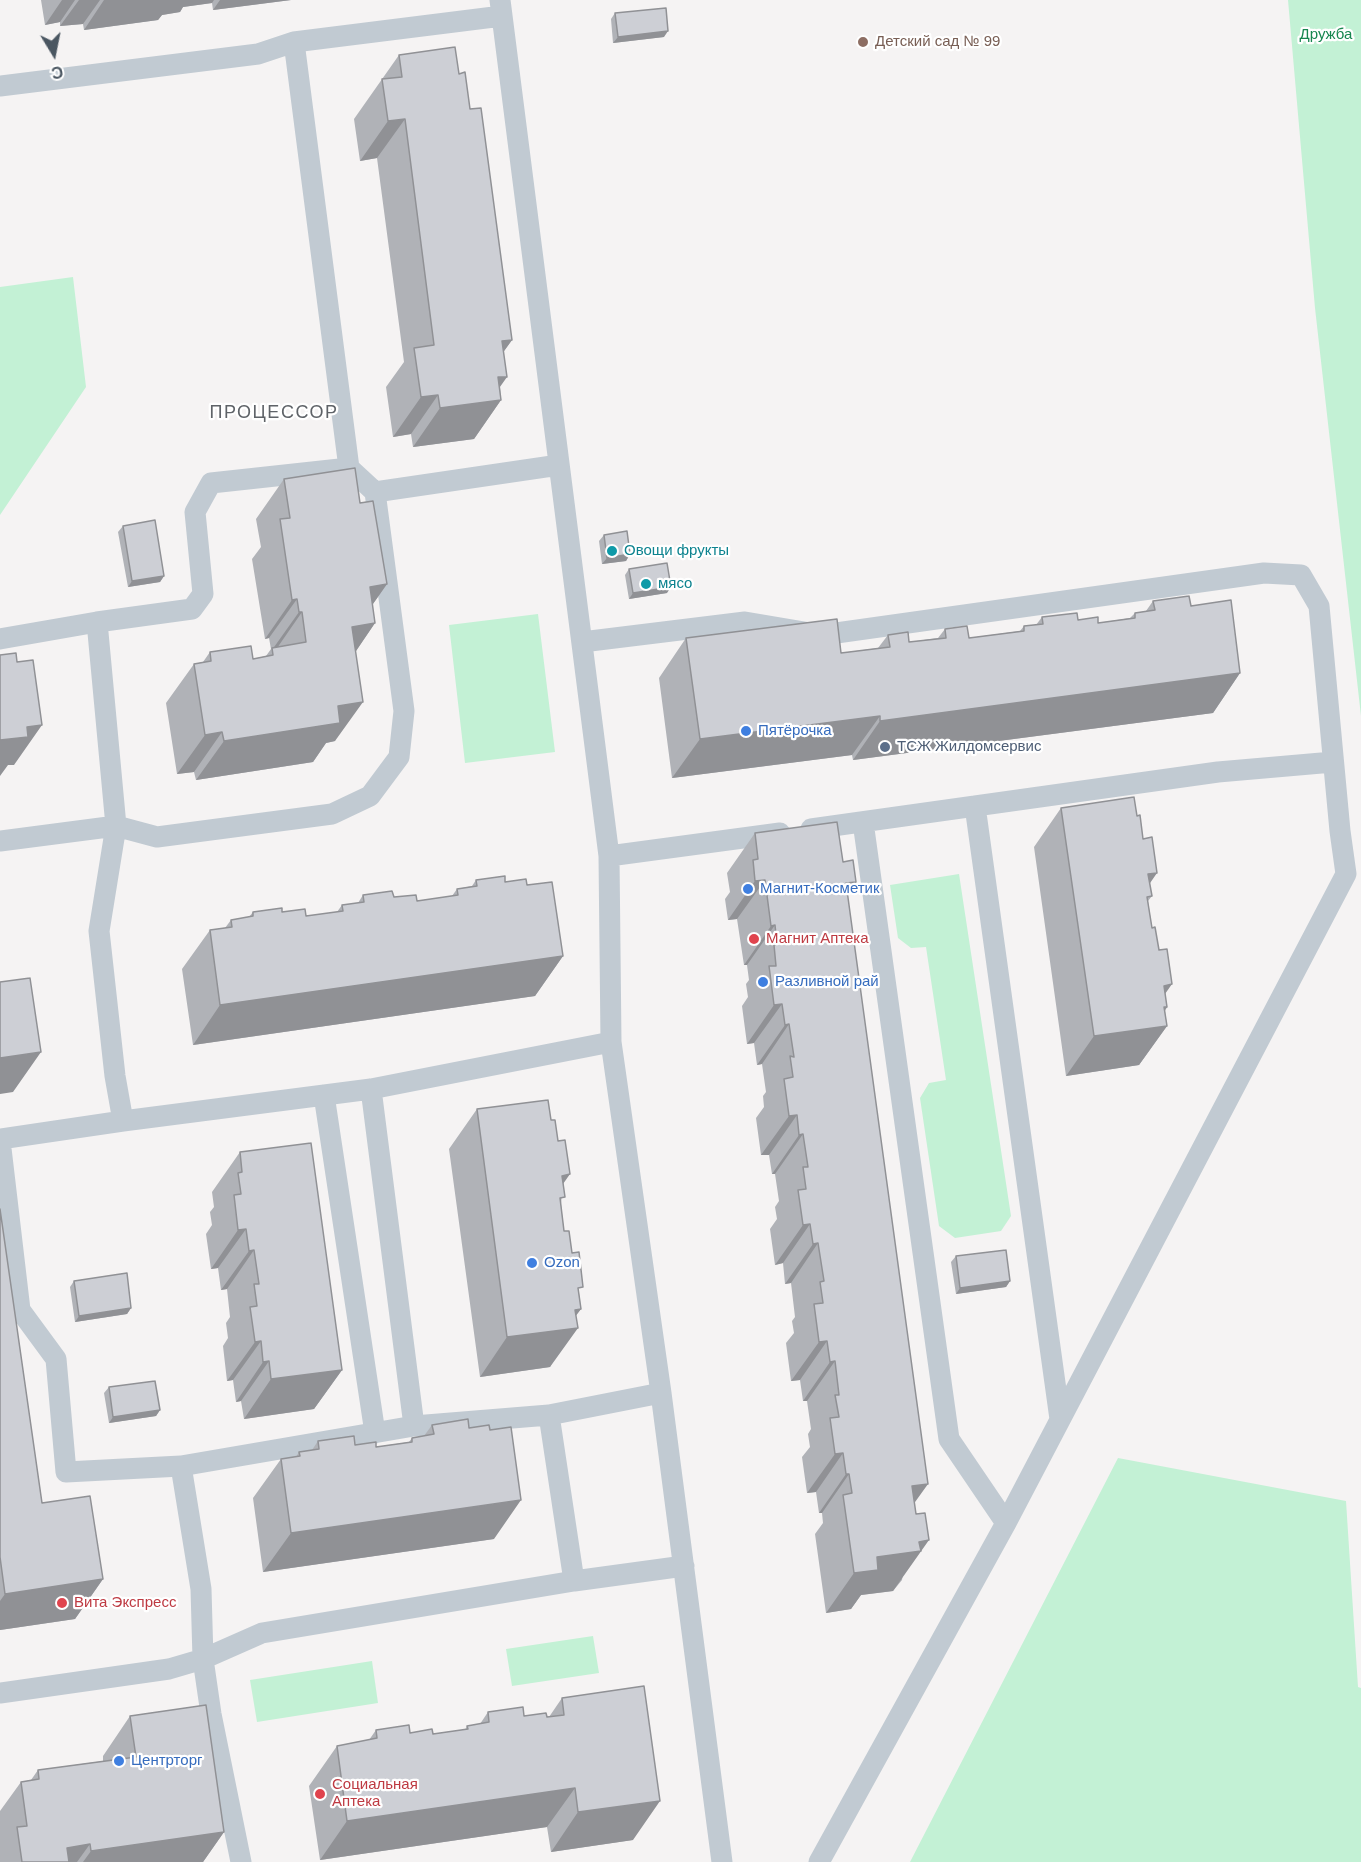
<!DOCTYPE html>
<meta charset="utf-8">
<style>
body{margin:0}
#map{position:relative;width:1361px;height:1862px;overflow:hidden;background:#f5f3f3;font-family:Arial,sans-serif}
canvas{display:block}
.north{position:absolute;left:24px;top:24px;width:60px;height:60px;-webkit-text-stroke:4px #fff;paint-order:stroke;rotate:170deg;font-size:16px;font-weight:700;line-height:24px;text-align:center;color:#4a5661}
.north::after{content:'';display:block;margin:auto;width:21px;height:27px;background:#4a5661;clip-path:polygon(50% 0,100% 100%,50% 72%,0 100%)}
</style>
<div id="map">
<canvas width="1361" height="1862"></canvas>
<div class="north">С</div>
</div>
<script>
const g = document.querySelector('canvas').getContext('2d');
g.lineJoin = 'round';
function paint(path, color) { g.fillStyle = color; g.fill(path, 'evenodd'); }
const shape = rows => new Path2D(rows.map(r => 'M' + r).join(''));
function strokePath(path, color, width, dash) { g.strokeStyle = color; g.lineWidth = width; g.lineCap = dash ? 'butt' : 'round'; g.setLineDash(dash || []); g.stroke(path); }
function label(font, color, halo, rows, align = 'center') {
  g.font = font + ' Arial,sans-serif'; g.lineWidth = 4.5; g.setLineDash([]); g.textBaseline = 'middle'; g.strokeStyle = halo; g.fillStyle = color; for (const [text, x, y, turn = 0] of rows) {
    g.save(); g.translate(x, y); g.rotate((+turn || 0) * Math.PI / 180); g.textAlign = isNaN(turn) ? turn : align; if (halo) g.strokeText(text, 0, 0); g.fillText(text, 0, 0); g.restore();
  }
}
const green = shape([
 [1288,0,1361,0,1361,716,1315,308],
 [73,277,86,387,0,515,0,287],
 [538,614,555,752,465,763,449,625],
 [959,874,1011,1216,1001,1231,955,1238,939,1226,920,1098,929,1083,946,1080,926,947,911,948,898,938,890,885],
 [1118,1458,1346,1501,1358,1687,1361,1688,1361,1862,910,1862],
 [593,1636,599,1673,512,1686,506,1649],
 [372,1661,378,1703,257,1722,250,1680]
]);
const service = shape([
 [500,0,609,856,611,1042,661,1393,722,1862],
 [294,42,349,468,375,492],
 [0,86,258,54,294,42,502,16],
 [97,622,192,609,203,594,195,512,211,483,349,468],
 [0,639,97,622,116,826,99,931,115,1076,123,1121,371,1089,611,1042],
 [582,642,745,622,822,635,1264,573,1301,575,1319,606,1340,831,1346,874,1006,1523,819,1862],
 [975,806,1060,1419],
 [863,822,949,1439,1006,1523],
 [811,829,1218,772,1333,762],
 [0,841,116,826,157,837,332,814,370,796,399,757,404,711,375,492,559,465],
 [609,856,780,833],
 [371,1089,414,1426],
 [324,1095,375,1433],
 [0,1139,123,1121],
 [0,1140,20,1310,56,1359,66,1472,181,1466],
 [549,1415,661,1393],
 [0,1693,169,1669,203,1659,262,1633,574,1581,684,1566],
 [241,1862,211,1714,203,1659,201,1589,181,1466,414,1426,549,1415,574,1581]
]);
const wall = shape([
 [41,0,291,0,213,10,212,3,183,7,180,12,162,15,158,20,84,30,83,24,60,26,60,22,45,25],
 [615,13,664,37,613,43,611,19],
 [399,55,459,74,470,109,512,340,504,351,500,387,501,400,474,439,413,447,411,434,393,437,386,387,404,362,377,158,360,161,354,119],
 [284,479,360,503,387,584,372,605,375,623,355,652,335,741,326,743,313,762,196,780,194,772,177,774,166,703,194,664,203,662,210,652,253,659,266,656,271,649,269,638,265,639,252,559,261,547,256,519],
 [123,526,164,576,160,582,128,587,118,532],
 [604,535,630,554,626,561,602,564,599,541],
 [629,569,667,593,629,599,625,575],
 [1153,601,1191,606,1240,673,1213,713,853,760,852,755,672,778,659,678,686,638,841,653,878,648,888,635,909,642,938,638,945,629,969,638,1020,631,1024,626,1036,625,1042,617,1078,620,1098,623,1130,618,1135,613,1146,611],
 [1061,808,1137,816,1152,896,1148,901,1152,928,1167,1007,1165,1011,1167,1026,1139,1065,1066,1076,1034,847],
 [755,833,847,894,914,1503,902,1580,893,1591,861,1595,851,1609,826,1613,815,1534,823,1523,822,1513,819,1513,816,1492,807,1493,802,1457,810,1447,808,1434,811,1429,807,1401,803,1401,800,1380,791,1381,786,1343,794,1333,792,1321,795,1317,791,1283,785,1284,783,1263,775,1265,770,1229,777,1219,775,1207,779,1201,775,1174,772,1174,769,1155,761,1155,756,1118,764,1107,763,1096,766,1092,762,1064,757,1065,754,1043,747,1044,742,1006,748,997,746,984,749,980,747,965,744,965,737,919,728,920,725,899,730,892,727,873],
 [476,880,505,882,527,885,563,956,535,996,193,1045,182,969,210,930,225,928,231,920,249,917,253,912,282,912,306,916,337,912,342,905,358,903,363,895,417,901,452,896,457,889,472,886],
 [477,1109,551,1120,563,1183,561,1204,564,1231,579,1293,581,1309,576,1315,550,1367,480,1377,449,1149],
 [240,1152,342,1370,314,1409,244,1419,241,1401,236,1402,233,1380,227,1381,223,1346,228,1338,226,1323,230,1317,227,1289,221,1290,218,1268,211,1269,206,1234,212,1225,210,1212,214,1207,212,1192],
 [0,1209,42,1503,103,1579,75,1619,0,1630],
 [956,1256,1010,1281,1006,1287,956,1294,951,1262],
 [74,1281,131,1308,127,1314,75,1322,70,1287],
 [109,1387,160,1410,156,1416,109,1423,104,1393],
 [432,1425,494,1539,263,1572,253,1498,281,1459,296,1457,299,1452,312,1450,318,1441,376,1447,409,1442,412,1438,424,1436],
 [562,1698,633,1840,551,1852,547,1827,320,1860,309,1786,337,1746,369,1740,376,1730,433,1734,465,1730,467,1726,480,1724,488,1712,524,1716,549,1717],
 [130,1716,224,1832,203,1862,0,1862,0,1811,21,1782,31,1780,38,1770,103,1761,103,1756]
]);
const shadedWall = shape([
 [62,0,75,0,60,22,45,25],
 [79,0,100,0,83,24,60,26],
 [104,0,214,0,212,3,183,7,180,12,162,15,158,20,84,30],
 [220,0,291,0,213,10],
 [668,31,664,37,613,43,618,37],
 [405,119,377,158,360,161,388,121],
 [512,340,484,379,502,341],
 [498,377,507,377,490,401,501,400,474,439,413,447,440,408],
 [438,395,411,434,393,437,421,397],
 [630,554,626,561,602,564,607,558],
 [164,576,160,582,128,587,132,581],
 [387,584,359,624,370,587],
 [671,587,667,593,629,599,633,593],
 [297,599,269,638,265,639,292,600],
 [299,612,302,612,275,651,272,650],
 [375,623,348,663,352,627],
 [1240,673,1213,713,853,760,880,721],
 [363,702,335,741,326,743,313,762,196,780,224,741,338,706],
 [880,716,852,755,672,778,700,739],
 [42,725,14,765,8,765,0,776,0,740,27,727],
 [222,732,194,772,177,774,205,735],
 [1157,873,1130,912,1148,874],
 [765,880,737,919,728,920,755,881],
 [856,882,829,921,846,883],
 [775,925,747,965,744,965,771,926],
 [563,956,535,996,193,1045,220,1005],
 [1172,984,1144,1024,1164,986],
 [782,1004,754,1043,747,1044,774,1005],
 [1164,1007,1167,1007,1152,1028,1167,1026,1139,1065,1066,1076,1094,1036],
 [789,1024,762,1064,757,1065,785,1025],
 [41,1052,13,1092,0,1094,0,1058],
 [797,1115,769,1155,761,1155,789,1116],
 [803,1134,775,1174,772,1174,799,1135],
 [570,1174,542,1214,562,1176],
 [810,1224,783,1263,775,1265,803,1225],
 [246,1229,218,1268,211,1269,238,1230],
 [818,1243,791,1283,785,1284,813,1244],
 [254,1250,227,1289,221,1290,249,1251],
 [1010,1281,1006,1287,956,1294,960,1288],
 [131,1308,127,1314,75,1322,79,1316],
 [581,1309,566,1329,578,1328,550,1367,480,1377,507,1337,575,1310],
 [261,1341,233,1380,227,1381,255,1342],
 [827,1341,800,1380,791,1381,819,1342],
 [269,1361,241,1401,236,1402,263,1362],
 [835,1361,807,1401,803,1401,830,1362],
 [342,1370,314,1409,244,1419,271,1379],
 [160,1410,156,1416,109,1423,113,1417],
 [843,1453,816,1492,807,1493,835,1454],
 [846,1474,849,1474,822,1513,819,1513],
 [928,1484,900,1523,912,1486],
 [521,1500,494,1539,263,1572,291,1533],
 [929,1540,893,1591,861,1595,851,1609,826,1613,854,1573,877,1557,919,1542],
 [103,1579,75,1619,0,1630,0,1601,5,1594],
 [575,1788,547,1827,320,1860,347,1821],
 [660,1801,633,1840,551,1852,578,1812],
 [224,1832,203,1862,83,1862,91,1851],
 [90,1844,77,1862,57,1862,67,1848]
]);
const building = shape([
 [666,8,668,31,618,37,615,13,666,8],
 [455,47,459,74,465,72,470,109,481,108,512,340,502,341,507,377,498,377,501,400,440,408,438,395,421,397,414,348,434,345,405,119,388,121,382,79,402,77,399,55,455,47],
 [355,468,360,503,373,501,387,584,370,587,375,623,352,627,363,702,338,706,340,723,224,741,222,732,205,735,194,664,211,661,210,652,251,646,253,659,273,655,272,648,306,642,302,612,299,612,297,599,292,600,280,519,290,518,284,479,355,468],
 [155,520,164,576,132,581,123,526,155,520],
 [627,531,630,554,607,558,604,535,627,531],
 [667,563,671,587,633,593,629,569,667,563],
 [1189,596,1191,606,1231,600,1240,673,880,721,880,716,700,739,686,638,837,619,841,653,890,647,888,635,908,632,909,642,946,638,945,629,967,626,969,638,1024,631,1024,626,1043,624,1042,617,1077,613,1078,620,1098,617,1098,623,1135,618,1135,613,1155,610,1153,601,1189,596],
 [16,653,17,662,33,660,42,725,27,727,28,737,0,740,0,655,16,653],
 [1134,797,1137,816,1140,815,1143,839,1152,837,1157,873,1148,874,1152,896,1147,897,1152,928,1155,927,1159,950,1167,949,1172,984,1164,986,1167,1007,1164,1007,1167,1026,1094,1036,1061,808,1134,797],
 [837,822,843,862,853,860,856,882,846,883,928,1484,912,1486,916,1514,925,1513,929,1540,919,1542,921,1551,877,1557,878,1570,854,1573,843,1495,852,1493,849,1474,846,1474,843,1453,835,1454,830,1418,839,1417,835,1395,839,1395,835,1361,830,1362,827,1341,819,1342,814,1304,823,1303,820,1282,824,1281,818,1243,813,1244,810,1224,803,1225,798,1190,806,1189,803,1167,808,1167,803,1134,799,1135,797,1115,789,1116,784,1079,793,1077,790,1056,794,1057,789,1024,785,1025,782,1004,774,1005,769,966,776,966,774,945,777,944,775,925,771,926,765,880,755,881,753,860,758,859,755,833,837,822],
 [505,876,505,882,526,879,527,885,552,882,563,956,220,1005,210,930,232,927,231,920,253,916,253,912,282,908,282,912,305,909,306,916,343,911,342,905,364,902,363,895,392,891,394,897,416,895,417,901,458,895,457,889,477,886,476,880,505,876],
 [30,978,41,1052,0,1058,0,982,30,978],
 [548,1100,551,1120,555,1120,558,1141,565,1140,570,1174,562,1176,565,1197,560,1198,564,1231,569,1231,572,1253,579,1252,583,1287,578,1288,581,1309,575,1310,578,1328,507,1337,477,1109,548,1100],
 [311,1143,342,1370,271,1379,269,1361,263,1362,261,1341,255,1342,250,1307,257,1306,254,1284,259,1284,254,1250,249,1251,246,1229,238,1230,234,1195,241,1194,238,1173,242,1172,240,1152,311,1143],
 [0,1209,42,1503,90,1496,103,1579,5,1594,0,1557,0,1209],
 [1006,1250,1010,1281,960,1288,956,1256,1006,1250],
 [127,1273,131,1308,79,1316,74,1281,127,1273],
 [155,1381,160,1410,113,1417,109,1387,155,1381],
 [468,1419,469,1428,489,1425,490,1430,511,1427,521,1500,291,1533,281,1459,300,1456,299,1452,319,1449,318,1441,354,1436,355,1445,376,1442,376,1447,412,1442,412,1438,434,1434,432,1425,468,1419],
 [644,1686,660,1801,578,1812,575,1788,347,1821,337,1746,377,1738,376,1730,409,1725,410,1733,432,1729,433,1734,468,1729,467,1726,489,1722,488,1712,523,1707,524,1716,546,1713,547,1717,564,1715,562,1698,644,1686],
 [206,1705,224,1832,91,1851,90,1844,67,1848,69,1862,22,1862,17,1827,27,1826,21,1782,39,1779,38,1770,136,1757,130,1716,206,1705]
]);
const markers = [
 [863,42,6,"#8d6e63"],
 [612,551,6,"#0f9aa8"],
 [646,584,6,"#0f9aa8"],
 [746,731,6,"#3f7fe0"],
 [885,747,6,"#5c6f8a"],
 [748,889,6,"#3f7fe0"],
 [754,939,6,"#e0444e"],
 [763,982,6,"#3f7fe0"],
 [532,1263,6,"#3f7fe0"],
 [62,1603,6,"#e0444e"],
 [119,1761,6,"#3f7fe0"],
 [320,1794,6,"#e0444e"]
];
const parkNames = [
 ["Дружба",1326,35]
];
const educationNames = [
 ["Детский сад № 99",875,42]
];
const cultureNames = [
 ["Овощи фрукты",624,551],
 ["мясо",658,584]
];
const shopNames = [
 ["Пятёрочка",758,731],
 ["Магнит-Косметик",760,889],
 ["Разливной рай",775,982],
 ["Ozon",544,1263],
 ["Центрторг",131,1761]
];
const serviceNames = [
 ["ТСЖ Жилдомсервис",897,747]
];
const healthNames = [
 ["Магнит Аптека",766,939],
 ["Вита Экспресс",74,1603],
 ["Социальная",332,1785],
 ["Аптека",332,1802]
];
const quarterNames = [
 ["ПРОЦЕССОР",274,413]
];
paint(green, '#c3f1d5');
strokePath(service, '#c1cad2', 21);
paint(wall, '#b0b2b7');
paint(shadedWall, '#909195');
paint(building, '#cdcfd5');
strokePath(building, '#909195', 1.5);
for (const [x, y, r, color] of markers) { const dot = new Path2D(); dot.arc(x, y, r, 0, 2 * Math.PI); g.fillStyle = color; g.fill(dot); strokePath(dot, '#fff', 2); }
label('15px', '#17864f', '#fff', parkNames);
label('15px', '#785e54', '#fff', educationNames, 'left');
label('15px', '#0d838f', '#fff', cultureNames, 'left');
label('15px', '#366cbe', '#fff', shopNames, 'left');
label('15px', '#4e5e75', '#fff', serviceNames, 'left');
label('15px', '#be3a42', '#fff', healthNames, 'left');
g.letterSpacing = '1.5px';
label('18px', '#5f6368', '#fff', quarterNames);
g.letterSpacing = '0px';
</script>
